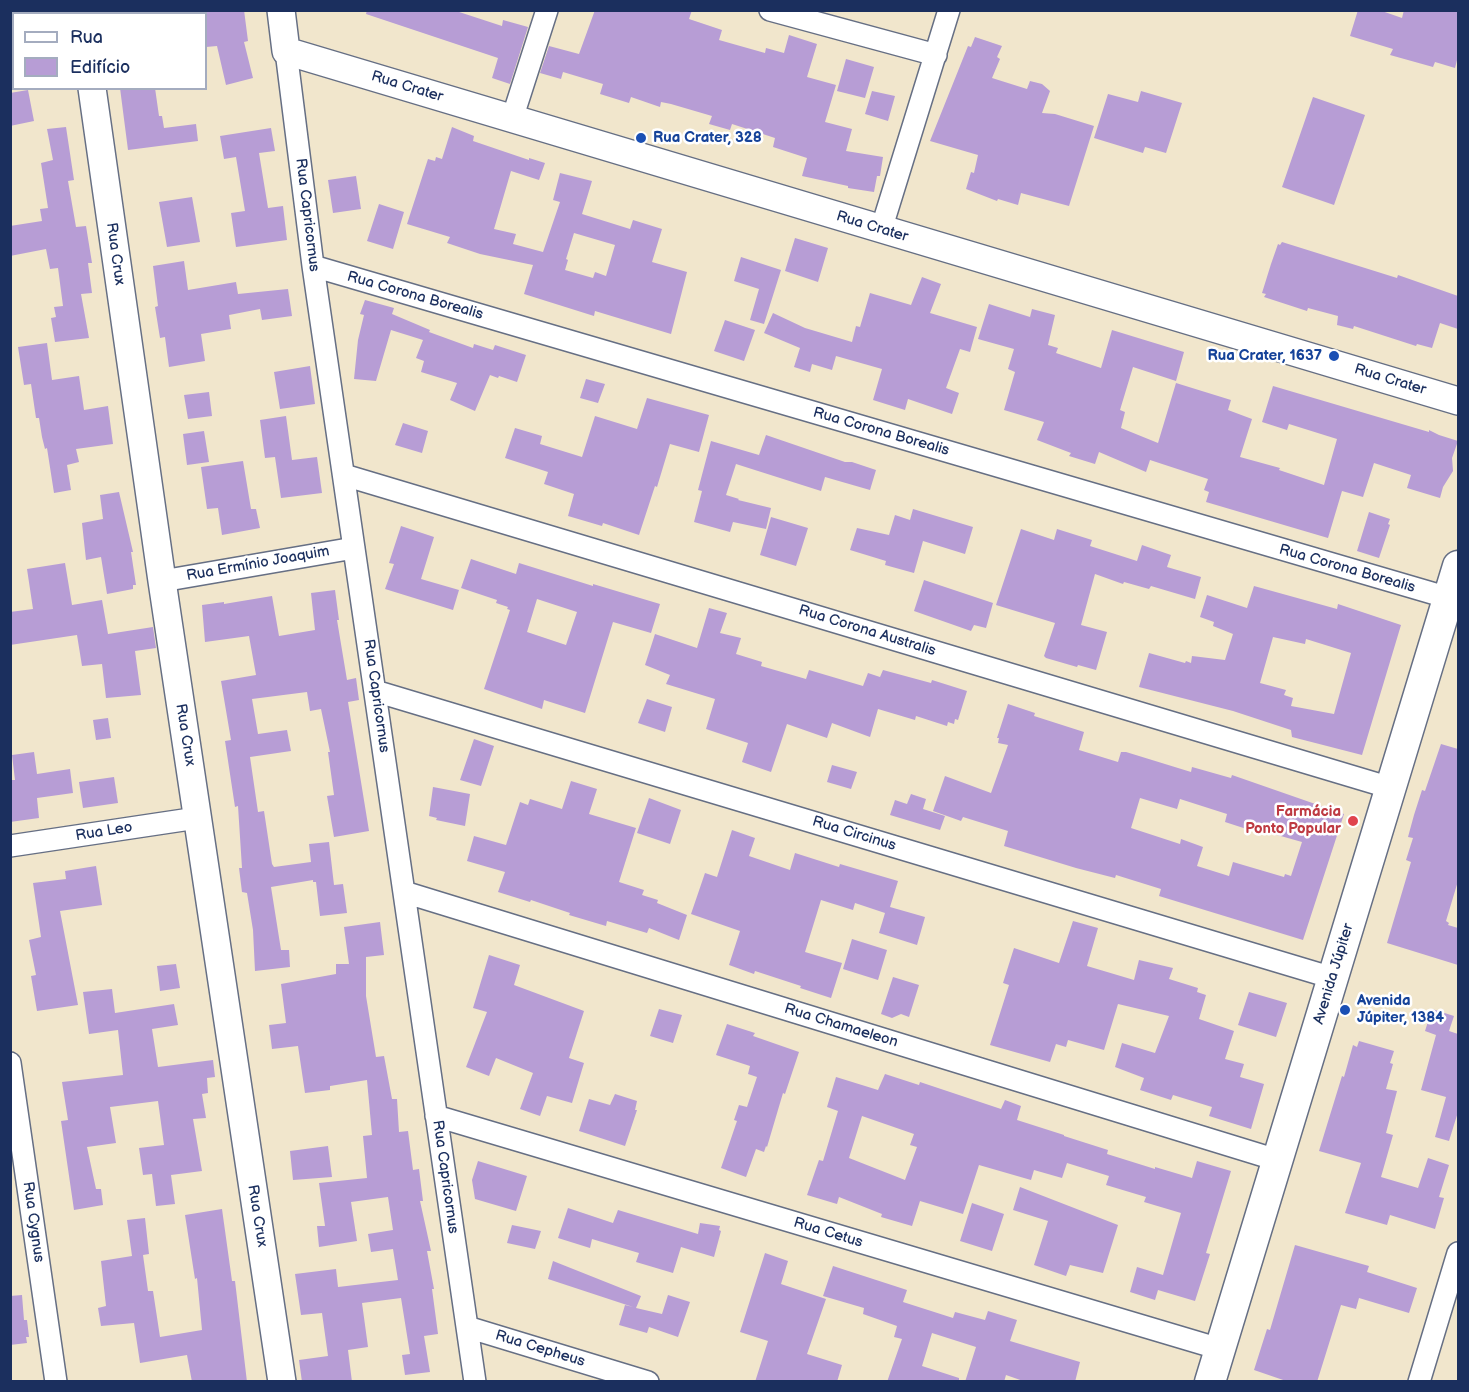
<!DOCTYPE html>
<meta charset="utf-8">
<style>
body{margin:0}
#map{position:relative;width:1469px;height:1392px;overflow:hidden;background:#f1e6cc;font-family:"Balsamiq Sans",sans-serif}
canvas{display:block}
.frame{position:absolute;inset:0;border:12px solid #1b2f5e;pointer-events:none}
.legend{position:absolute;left:12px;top:12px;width:195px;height:78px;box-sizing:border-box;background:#fff;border:2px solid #a4acbf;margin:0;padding:8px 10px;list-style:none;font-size:18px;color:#1b2f5e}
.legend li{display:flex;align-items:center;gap:12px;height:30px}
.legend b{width:30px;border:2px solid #a4acbf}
</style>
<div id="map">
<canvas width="1469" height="1392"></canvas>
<div class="frame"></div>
<ul class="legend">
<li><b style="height:8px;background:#fff"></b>Rua</li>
<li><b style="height:16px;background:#b79dd5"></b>Edifício</li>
</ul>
</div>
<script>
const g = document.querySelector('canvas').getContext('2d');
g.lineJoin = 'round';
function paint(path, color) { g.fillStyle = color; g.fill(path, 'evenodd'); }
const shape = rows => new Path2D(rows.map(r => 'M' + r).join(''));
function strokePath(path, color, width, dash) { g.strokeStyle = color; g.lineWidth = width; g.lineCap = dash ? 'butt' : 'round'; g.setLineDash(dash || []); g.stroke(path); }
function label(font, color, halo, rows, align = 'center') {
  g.font = font + ' "Balsamiq Sans",sans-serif'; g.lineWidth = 5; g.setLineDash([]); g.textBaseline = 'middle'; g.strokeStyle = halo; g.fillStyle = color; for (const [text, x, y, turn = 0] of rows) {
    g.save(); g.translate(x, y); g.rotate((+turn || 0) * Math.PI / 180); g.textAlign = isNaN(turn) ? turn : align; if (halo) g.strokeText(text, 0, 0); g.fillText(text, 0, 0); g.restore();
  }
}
const building = shape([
 [206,10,244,10,248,41,244,42,253,78,226,85,217,46,206,47],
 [367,10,453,10,502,26,503,20,528,27,510,84,492,78,498,58,366,14],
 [595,10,692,10,689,19,722,30,719,40,765,53,766,48,784,53,789,35,817,44,807,77,836,85,825,122,852,129,846,151,883,157,880,176,877,176,874,192,848,188,848,186,802,176,807,158,773,147,775,138,732,124,730,130,709,124,712,116,671,104,661,102,660,107,631,97,629,103,600,94,603,84,563,72,561,79,540,73,549,46,579,54],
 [1358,10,1379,10,1402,18,1404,10,1458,10,1458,56,1455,68,1435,62,1433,67,1390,55,1393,49,1350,36],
 [975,37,1002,46,997,57,1000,59,992,78,1027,89,1030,81,1042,84,1050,91,1042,113,1055,114,1094,126,1069,206,1021,193,1018,205,998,199,997,201,966,189,971,172,974,173,978,155,930,141,968,46,971,47],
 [846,59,874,67,865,98,837,91],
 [120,88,155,88,159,116,162,116,164,128,196,124,198,141,128,150],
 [28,90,34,121,10,126,10,93],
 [872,91,895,96,888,121,865,114],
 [1141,91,1182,103,1166,153,1145,147,1143,153,1094,138,1108,94,1138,102],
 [1313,97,1365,115,1334,205,1282,187],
 [66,127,74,180,68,181,76,227,86,226,92,263,88,263,92,293,81,294,89,338,55,342,51,318,56,317,54,307,63,306,58,268,50,269,46,249,10,256,10,226,42,221,40,209,48,208,41,163,53,160,47,129],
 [452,127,474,136,473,141,529,160,529,158,545,163,539,180,511,171,494,229,516,234,513,244,543,252,560,202,553,200,560,173,592,181,582,214,630,229,633,220,662,229,652,262,687,272,671,334,595,311,594,316,524,294,533,265,480,254,447,243,450,237,407,224,428,159,435,161,436,157,442,159],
 [574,233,615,245,606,276,595,272,593,278,565,270,568,260,566,259],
 [271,128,275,151,259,153,268,208,283,206,287,240,236,247,231,213,245,211,236,157,224,159,220,136],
 [356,176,361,209,333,213,328,180],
 [192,197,200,242,167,247,159,202],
 [379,204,404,212,393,249,367,241],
 [795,238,828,248,818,282,785,271],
 [1282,242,1397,278,1398,275,1458,296,1458,329,1440,323,1432,348,1417,344,1416,346,1354,326,1353,329,1337,325,1338,316,1308,308,1307,311,1264,297,1266,294,1262,293,1271,264,1278,244,1280,245],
 [741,257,781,270,764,324,750,320,759,289,734,281],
 [184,261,188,290,236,282,238,294,288,289,292,316,262,320,260,309,229,315,231,329,201,334,205,361,169,367,165,337,160,338,155,307,158,306,153,266],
 [922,277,941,284,930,313,977,327,970,352,960,349,946,388,959,393,952,414,908,399,905,410,873,400,882,369,836,356,832,370,812,364,810,372,794,367,800,348,764,333,773,313,805,328,852,342,856,326,860,327,870,293,911,305],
 [365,300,394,308,392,314,430,330,429,332,473,348,474,344,493,350,495,345,526,355,517,382,499,376,498,378,490,375,475,411,450,400,457,383,421,372,424,361,416,358,423,340,391,330,376,381,354,379,358,340,364,315,360,314],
 [989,304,1030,317,1032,309,1055,315,1048,345,1058,348,1056,353,1101,368,1112,330,1184,352,1176,381,1133,367,1120,410,1125,412,1121,428,1158,443,1176,383,1231,400,1228,410,1252,419,1240,457,1280,468,1279,470,1324,485,1337,439,1289,424,1287,430,1262,422,1273,386,1429,432,1429,430,1439,435,1458,441,1452,458,1453,471,1443,487,1440,498,1407,488,1411,475,1374,463,1363,497,1342,491,1328,538,1206,502,1209,492,1204,490,1208,479,1150,460,1146,472,1099,452,1095,464,1069,456,1071,453,1037,440,1044,422,1004,410,1015,372,1008,369,1014,349,978,339],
 [725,320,755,330,744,361,714,351],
 [47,343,52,380,79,376,84,410,108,406,113,444,76,449,79,462,67,465,71,490,54,493,47,448,45,449,42,437,39,418,36,418,31,384,24,385,18,347],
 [310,366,315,404,280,409,274,372],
 [586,379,605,384,598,403,580,398],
 [209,392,212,416,188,419,184,395],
 [647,398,709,415,699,452,670,444,657,487,655,486,639,535,603,523,602,526,568,516,574,494,544,484,548,472,505,458,515,428,542,436,540,444,582,457,595,416,637,429],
 [286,416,292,460,317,457,322,493,281,498,275,457,265,458,260,420],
 [403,423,428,431,422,453,395,445],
 [204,431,209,462,187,465,183,434],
 [766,435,845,462,852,462,876,470,870,490,825,477,821,491,736,464,726,495,739,499,738,500,771,508,766,529,733,522,730,532,694,522,702,491,698,490,711,441,759,455],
 [243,461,251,509,256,509,260,528,222,535,218,508,207,509,201,467],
 [119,492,133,552,131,552,136,585,133,585,133,589,107,594,101,557,86,560,82,523,103,519,100,495],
 [913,509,973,527,965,554,923,541,914,573,885,565,886,561,850,550,857,528,889,535,895,515,910,520],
 [1369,512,1390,519,1388,524,1390,525,1379,558,1357,551],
 [771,517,808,528,796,566,760,555],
 [401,526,434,537,421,579,459,590,453,610,385,589,394,564,389,563],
 [1021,529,1054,540,1057,529,1092,540,1090,546,1137,561,1142,545,1171,555,1167,567,1201,577,1195,599,1151,586,1149,589,1124,582,1123,584,1095,574,1081,625,1107,632,1096,670,1078,665,1077,667,1046,658,1044,656,1055,623,996,605],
 [471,559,516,574,519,563,593,586,593,584,660,604,651,633,613,622,585,713,544,700,542,709,484,689,510,610,507,609,508,607,496,603,497,600,461,588],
 [537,599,577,612,566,645,527,632],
 [65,563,72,605,102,600,108,634,153,627,156,648,135,651,141,695,106,698,102,664,82,666,77,635,10,645,10,612,33,609,27,569],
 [924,580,993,603,986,628,974,625,971,631,914,611],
 [1254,586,1337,609,1338,604,1401,625,1362,755,1292,737,1291,730,1233,711,1139,687,1149,653,1185,663,1186,661,1191,663,1192,656,1225,660,1233,634,1213,626,1214,622,1200,617,1207,595,1247,608],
 [1273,637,1305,644,1306,639,1351,653,1334,714,1291,706,1293,698,1284,695,1286,690,1260,683],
 [335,590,339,620,337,620,347,680,356,678,359,700,348,702,369,831,334,837,327,796,334,795,328,752,330,752,321,709,310,711,307,692,252,699,258,734,287,730,291,751,250,757,258,812,264,811,272,864,274,867,311,862,309,844,329,842,334,885,343,884,347,913,320,916,316,882,313,882,313,880,271,887,281,950,289,950,290,967,255,971,253,930,247,893,242,892,239,868,242,868,238,806,235,807,225,741,231,740,221,681,256,675,249,636,205,642,202,605,224,602,224,604,272,596,279,636,315,630,311,593],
 [709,608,727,613,720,633,741,638,736,654,762,662,761,666,806,679,809,670,863,686,868,673,880,677,883,670,931,683,932,680,967,691,958,720,955,719,954,724,948,722,947,726,916,716,915,720,878,709,870,737,832,723,827,738,787,724,771,772,742,762,748,743,706,729,715,699,666,684,670,675,645,665,655,634,697,648],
 [647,699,672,707,665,732,638,723],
 [1008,704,1035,713,1034,716,1084,732,1079,750,1118,762,1121,752,1126,752,1191,772,1192,767,1231,778,1232,775,1344,814,1303,940,1159,896,1161,889,1116,875,1115,878,1076,868,1004,846,1008,831,963,817,961,821,933,811,945,776,991,793,1008,745,998,743,999,738,997,738],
 [1140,798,1177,809,1180,799,1227,814,1225,822,1262,834,1263,831,1302,842,1291,876,1285,874,1284,877,1233,862,1229,876,1197,866,1203,847,1181,839,1180,844,1131,828],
 [108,718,111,738,96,740,93,720],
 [474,739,494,746,481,786,460,780],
 [1441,744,1458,749,1458,881,1446,921,1449,923,1448,925,1458,928,1458,965,1387,943,1411,862,1406,860,1413,838,1408,837,1414,815,1422,790,1425,791],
 [34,752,37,774,70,769,73,793,37,798,39,818,10,822,10,780,15,780,12,755],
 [832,765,857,772,851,789,827,782],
 [114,777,118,803,83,808,79,782],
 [571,781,597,789,589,814,636,828,619,882,644,890,642,895,658,900,657,903,687,915,679,940,649,928,647,933,607,921,606,926,569,915,570,913,531,900,530,902,498,892,505,872,467,861,474,836,506,845,520,802,528,805,530,799,562,809],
 [433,787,470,794,465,826,436,820,437,818,429,816],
 [911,794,926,799,923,809,945,816,940,830,890,815,895,800,907,804],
 [649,798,681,810,670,844,637,833],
 [732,830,755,838,749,856,790,870,795,853,839,867,840,864,898,881,890,907,925,917,917,945,879,933,885,913,855,903,853,910,821,900,805,952,842,963,831,998,800,988,801,986,755,971,754,974,729,965,740,931,691,914,705,873,717,877],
 [96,866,102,905,60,911,78,1005,37,1011,31,976,36,975,29,940,41,937,33,883,66,879,65,871],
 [1073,921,1098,928,1087,966,1134,980,1139,960,1173,968,1169,979,1198,988,1197,992,1206,995,1199,1019,1234,1031,1225,1059,1244,1064,1240,1077,1264,1084,1251,1129,1209,1116,1212,1107,1173,1095,1171,1100,1140,1090,1144,1078,1115,1067,1122,1043,1155,1053,1169,1016,1118,1004,1104,1050,1068,1040,1066,1047,1056,1044,1050,1062,990,1045,1009,985,1003,983,1014,948,1059,963],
 [380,922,384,955,366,957,366,996,376,1057,384,1056,392,1099,397,1099,399,1132,408,1131,413,1170,419,1169,423,1201,420,1201,431,1251,427,1251,434,1289,432,1289,438,1334,424,1336,430,1372,405,1375,402,1355,410,1354,401,1298,362,1303,368,1347,348,1350,352,1382,302,1382,299,1360,328,1356,322,1313,301,1315,295,1274,336,1269,338,1287,398,1280,393,1249,371,1252,368,1234,393,1230,388,1197,351,1202,357,1241,319,1247,317,1226,325,1226,319,1183,367,1178,363,1136,372,1135,367,1080,330,1086,330,1090,305,1093,298,1046,272,1049,269,1025,286,1023,281,984,336,974,336,964,349,964,344,927],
 [852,939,887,950,878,980,843,969],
 [489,955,520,965,514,985,584,1011,569,1058,584,1063,572,1103,547,1096,540,1116,520,1109,533,1073,496,1058,489,1076,466,1067,487,1012,473,1008],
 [176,964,180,988,160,991,157,966],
 [893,977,919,985,909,1017,901,1014,892,1018,881,1014],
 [112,989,115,1013,174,1004,178,1025,152,1029,158,1067,213,1060,215,1077,207,1078,208,1093,202,1094,206,1118,193,1119,202,1171,171,1175,175,1204,156,1206,152,1174,143,1175,139,1148,164,1145,158,1101,110,1107,116,1143,87,1147,96,1189,101,1189,103,1205,74,1210,61,1121,68,1120,62,1082,123,1075,118,1030,89,1034,83,992],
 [1249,992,1287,1003,1276,1037,1238,1025],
 [659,1009,682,1015,673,1043,650,1036],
 [1432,1009,1454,1016,1449,1031,1458,1034,1458,1112,1449,1141,1435,1137,1446,1097,1421,1090,1436,1035,1425,1031],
 [727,1024,755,1033,753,1036,799,1052,785,1094,783,1093,767,1147,766,1146,764,1152,756,1149,746,1177,721,1168,737,1121,734,1120,739,1105,747,1107,757,1077,748,1074,750,1066,716,1055],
 [1359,1041,1394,1051,1390,1063,1393,1064,1386,1089,1397,1091,1386,1133,1393,1135,1381,1177,1418,1188,1428,1158,1449,1165,1439,1197,1444,1198,1435,1229,1390,1215,1387,1225,1345,1213,1361,1163,1319,1151,1342,1076,1344,1077,1353,1045,1357,1047],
 [885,1074,919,1085,920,1082,1001,1109,1005,1100,1021,1106,1017,1120,1064,1135,1064,1136,1108,1150,1107,1154,1155,1169,1155,1167,1192,1178,1197,1161,1231,1171,1206,1253,1210,1254,1195,1301,1158,1290,1155,1300,1130,1292,1137,1267,1163,1275,1181,1213,1144,1202,1146,1197,1106,1185,1109,1176,1067,1163,1062,1178,1034,1170,1031,1180,979,1165,963,1214,920,1201,912,1226,881,1217,882,1214,839,1197,837,1204,807,1195,819,1160,823,1161,838,1111,827,1107,836,1077,878,1090],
 [862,1116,914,1134,910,1145,917,1147,905,1180,849,1158],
 [615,1094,637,1101,635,1110,637,1110,625,1146,579,1131,589,1099,610,1105],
 [328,1146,332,1177,293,1180,290,1151],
 [478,1161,527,1176,516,1211,475,1199,472,1180],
 [1020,1187,1118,1225,1103,1273,1070,1265,1066,1276,1034,1265,1048,1221,1013,1210],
 [972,1203,1004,1214,992,1251,960,1241],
 [568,1208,613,1223,618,1210,698,1234,700,1223,720,1226,719,1230,721,1231,714,1257,681,1247,673,1273,636,1262,639,1253,592,1239,590,1248,558,1238],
 [222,1209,232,1281,235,1281,247,1382,192,1382,187,1355,140,1363,134,1323,101,1326,98,1308,106,1306,101,1261,132,1256,127,1220,145,1218,149,1254,143,1255,148,1291,153,1291,160,1337,202,1330,197,1278,195,1279,185,1215],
 [512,1225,541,1231,535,1249,507,1243],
 [1295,1245,1369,1266,1367,1272,1417,1288,1409,1313,1359,1298,1356,1309,1341,1305,1317,1382,1289,1382,1254,1370,1267,1329,1270,1330],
 [765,1253,788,1261,781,1284,826,1299,807,1354,842,1365,837,1382,755,1382,768,1341,740,1332],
 [553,1261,641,1296,636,1308,662,1314,668,1295,690,1302,678,1337,649,1327,647,1333,619,1325,625,1305,633,1307,548,1279],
 [833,1266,907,1290,903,1302,953,1318,955,1312,985,1320,988,1311,1017,1320,1010,1341,1080,1362,1075,1382,1026,1382,1006,1375,1004,1382,965,1382,976,1347,932,1333,922,1366,959,1378,959,1382,887,1382,902,1339,894,1337,897,1326,863,1314,864,1308,823,1296],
 [22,1295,24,1320,27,1320,29,1337,26,1337,27,1343,10,1345,10,1296]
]);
const minor = shape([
 [770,10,936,55],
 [286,51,313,266,475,1382],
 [512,119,547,10],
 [881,230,949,10],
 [313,266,1449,598],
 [344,475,1391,788],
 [162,581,354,548],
 [375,691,1333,978],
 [10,846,197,818],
 [404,892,1277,1160],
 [10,1063,56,1382],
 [436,1116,1220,1349],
 [467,1327,648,1382],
 [1419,1382,1458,1253]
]);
const tertiary = shape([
 [84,10,84,14],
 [281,10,286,51,1458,401],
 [92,88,162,581,282,1382]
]);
const secondary = shape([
 [1210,1382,1458,566]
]);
const markers = [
 [641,138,6,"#1a4fb4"],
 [1334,356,6,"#1a4fb4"],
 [1353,821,6,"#e0444e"],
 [1345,1010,6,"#1a4fb4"]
];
const streetNames = [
 ["Rua Crater",407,87,17],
 ["Rua Capricornus",307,215,83],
 ["Rua Crater",872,227,17],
 ["Rua Crux",115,254,82],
 ["Rua Corona Borealis",415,296,16],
 ["Rua Crater",1390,380,17],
 ["Rua Corona Borealis",881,432,16],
 ["Rua Ermínio Joaquim",258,564,-10],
 ["Rua Corona Borealis",1347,569,16],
 ["Rua Corona Australis",867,631,17],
 ["Rua Capricornus",376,696,82],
 ["Rua Crux",185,735,81],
 ["Rua Leo",104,832,-9],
 ["Rua Circinus",854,834,17],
 ["Avenida Júpiter",1334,974,-73],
 ["Rua Chamaeleon",841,1026,17],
 ["Rua Capricornus",445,1177,82],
 ["Rua Crux",257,1216,81],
 ["Rua Cygnus",33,1222,82],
 ["Rua Cetus",828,1233,17],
 ["Rua Cepheus",540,1349,17]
];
const transitNames = [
 ["Rua Crater, 328",653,138],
 ["Rua Crater, 1637",1322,356,"right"],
 ["Avenida",1357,1001],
 ["Júpiter, 1384",1357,1018]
];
const healthNames = [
 ["Farmácia",1341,812],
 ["Ponto Popular",1341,829]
];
paint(building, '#b79dd5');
strokePath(minor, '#666f84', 24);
strokePath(tertiary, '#666f84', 30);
strokePath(secondary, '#666f84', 33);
strokePath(minor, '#fff', 21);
strokePath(tertiary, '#fff', 27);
strokePath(secondary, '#fff', 30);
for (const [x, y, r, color] of markers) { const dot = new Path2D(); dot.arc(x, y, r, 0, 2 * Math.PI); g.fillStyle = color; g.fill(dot); strokePath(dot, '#fff', 2); }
label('15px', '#1b2f5e', '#fff', streetNames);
label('bold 15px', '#164399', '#fff', transitNames, 'left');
label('bold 15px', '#be3a42', '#fff', healthNames, 'right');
</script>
